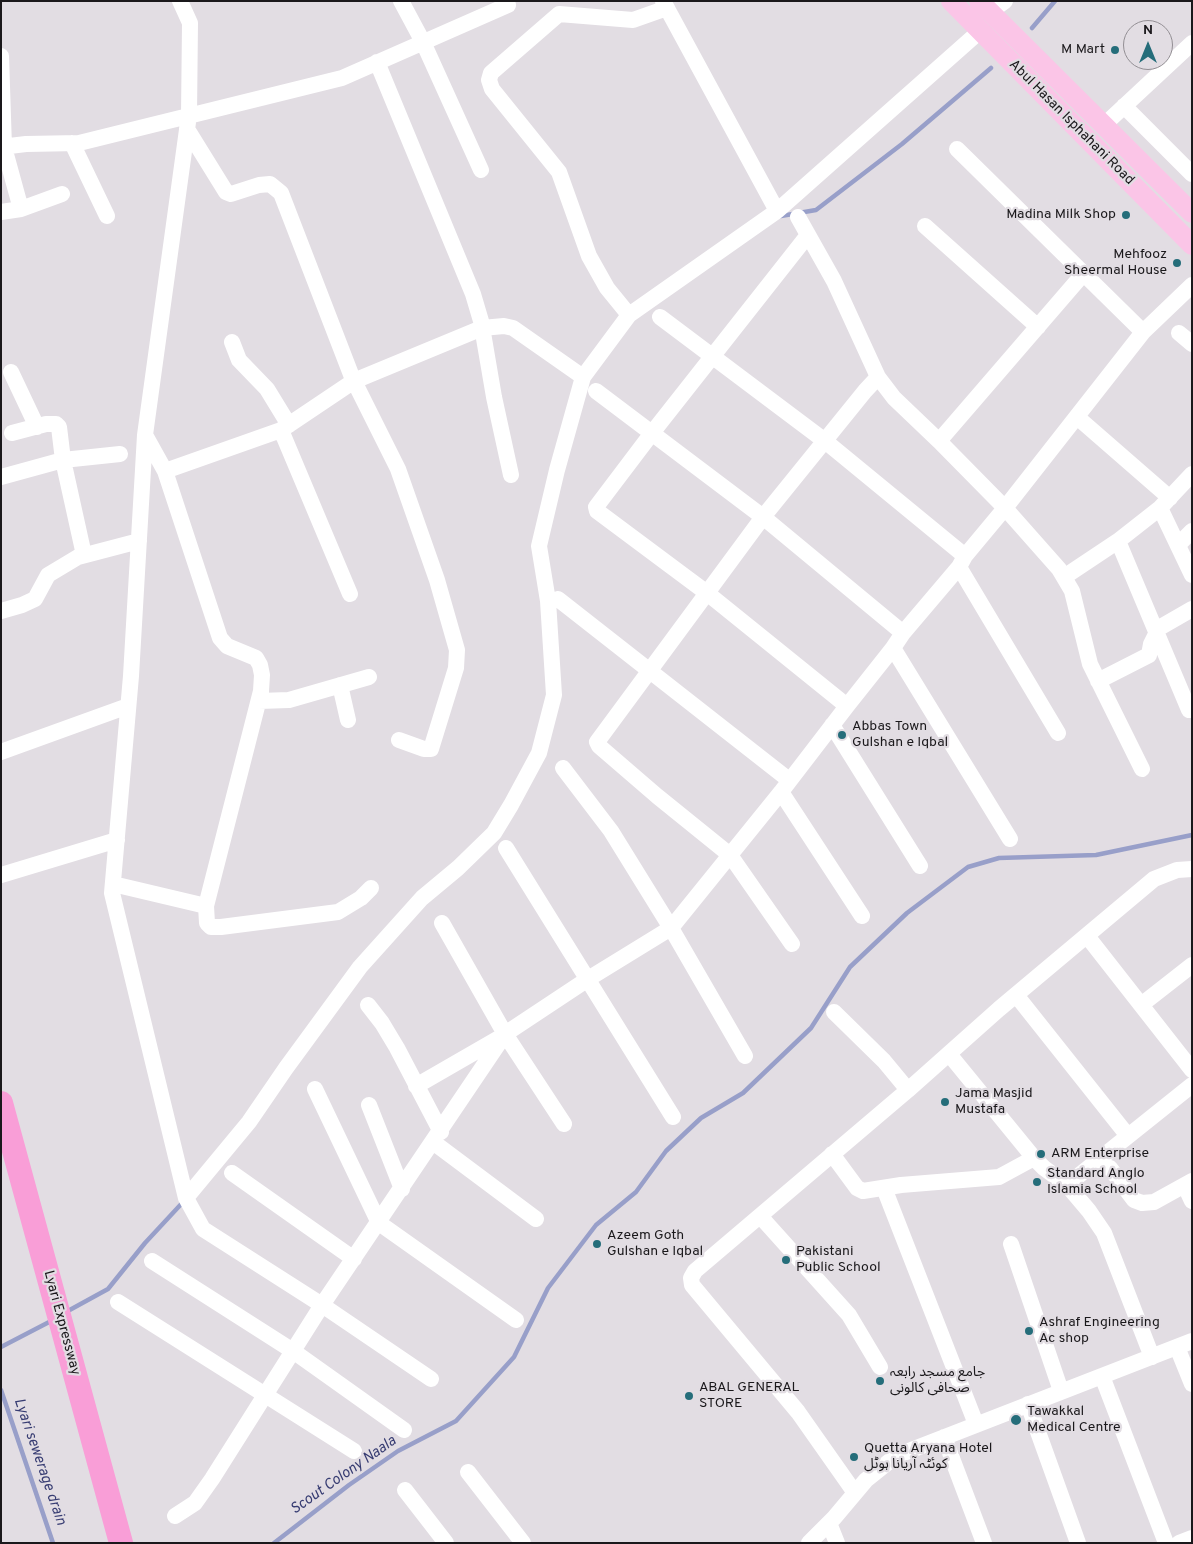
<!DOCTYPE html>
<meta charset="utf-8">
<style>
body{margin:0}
#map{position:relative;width:1193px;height:1544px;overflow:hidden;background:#e2dde3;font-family:Overpass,sans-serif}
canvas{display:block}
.frame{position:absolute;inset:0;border:2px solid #1a181b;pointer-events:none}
.north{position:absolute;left:1123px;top:20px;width:50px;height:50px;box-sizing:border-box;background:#e2dde3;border:1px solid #928e93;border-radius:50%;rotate:0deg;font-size:14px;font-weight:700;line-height:20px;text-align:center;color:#1a181b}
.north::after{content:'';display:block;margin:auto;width:18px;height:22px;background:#256d7a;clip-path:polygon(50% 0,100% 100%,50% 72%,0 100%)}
</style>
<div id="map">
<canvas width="1193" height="1544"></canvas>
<div class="frame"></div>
<div class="north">N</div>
</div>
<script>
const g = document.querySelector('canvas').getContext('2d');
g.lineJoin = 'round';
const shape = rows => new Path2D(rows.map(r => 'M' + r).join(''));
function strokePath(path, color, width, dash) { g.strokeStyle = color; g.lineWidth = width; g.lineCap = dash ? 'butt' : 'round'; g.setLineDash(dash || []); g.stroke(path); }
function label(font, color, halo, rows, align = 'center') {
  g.font = font + ' Overpass,"Noto Sans Arabic",sans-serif'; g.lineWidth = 4.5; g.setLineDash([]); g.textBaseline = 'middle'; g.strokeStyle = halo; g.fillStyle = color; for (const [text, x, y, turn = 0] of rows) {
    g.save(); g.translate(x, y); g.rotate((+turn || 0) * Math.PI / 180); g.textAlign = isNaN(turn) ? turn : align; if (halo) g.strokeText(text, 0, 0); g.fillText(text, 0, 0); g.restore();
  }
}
const stream = shape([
 [1032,28,1055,1],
 [781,216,816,210,902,144,991,68],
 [66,1312,108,1289,145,1243,184,1201],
 [1,1347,53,1320],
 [1,1390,53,1543],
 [274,1543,349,1485,398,1451,456,1421,514,1357,548,1288,596,1225,636,1192,666,1151,701,1118,743,1093,811,1028,850,967,907,913,968,867,999,858,1096,855,1192,835]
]);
const minor = shape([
 [180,1,190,23,189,115,145,435,131,676,112,893,186,1198,203,1229,322,1305,431,1379],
 [401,1,423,42,481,170],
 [663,1,777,211],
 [990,12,1005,1],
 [1,56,4,147,21,209],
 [377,62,473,294,481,321,494,397,511,475],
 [1124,106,1192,174],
 [1104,125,1192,43],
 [187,129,226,192,231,194,259,185,270,184,281,193,352,377,398,469,437,580,457,650,456,668,431,749,424,749,399,740],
 [72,143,107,216],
 [1,147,26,144,79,143,342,78,508,5],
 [957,149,1143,332],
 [1,212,21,209,62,194],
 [798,217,834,281,878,377,894,398,939,441,1005,508,1059,569,1072,591,1090,664,1142,769],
 [925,226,1038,327],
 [808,235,652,433,596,507,597,511,707,593,847,706],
 [629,315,607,288,589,256,559,172,492,89,489,80,491,73,559,14,633,20,667,8],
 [660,317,825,441,965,556],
 [1179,333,1192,344],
 [232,342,239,360,267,389,289,425],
 [11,372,37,427],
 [596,391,763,517,903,633],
 [1077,417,1170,498],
 [281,430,350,594],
 [12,433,46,424,56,424,59,427,63,460,84,555],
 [145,435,165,471,220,638,227,646,256,658,260,665,262,675,261,691,206,906,207,923,211,927,221,927,338,912,361,898,371,888],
 [939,441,1084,273],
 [165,471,281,430,354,381,482,328,504,326,513,328,583,377],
 [1192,474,1160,508,1192,575],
 [1,477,63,460,120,454],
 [1160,508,1118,541,1189,710,1192,708],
 [1178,545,1192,531],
 [959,567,1058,733],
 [1064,577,1118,541],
 [558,599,789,780],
 [1,611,22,605,35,599,48,575,78,557,139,541],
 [893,648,1010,839],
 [1098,681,1149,655,1151,644,1159,628,1192,609],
 [340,685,348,720],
 [259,701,289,700,369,677],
 [832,725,920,866],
 [1,752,128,706],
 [563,768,611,831,671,928,745,1056],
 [781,792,862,916],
 [506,848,673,1117],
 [1,875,117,840],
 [113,884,206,906],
 [442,923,505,1034,564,1124],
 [1087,936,1192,1070],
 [792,944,730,855,657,796,599,746,597,742,763,517,865,391,878,377],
 [1016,995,1128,1136],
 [368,1005,382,1023,397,1048,441,1132],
 [1141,1005,1192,965],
 [834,1012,884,1061,908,1090],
 [949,1054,1034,1158,1044,1168,1067,1185,1089,1211,1104,1233,1152,1357],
 [416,1086,501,1037],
 [315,1089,379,1223,516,1320],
 [369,1105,402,1189],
 [433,1142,536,1219],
 [832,1154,857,1188,863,1191,901,1185,999,1177,1034,1158],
 [1110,1168,1134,1200,1142,1203,1154,1202,1192,1181],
 [232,1173,354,1259],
 [1067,1185,1192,1085],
 [1185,1186,1192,1201],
 [884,1188,976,1424],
 [186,1198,249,1122,286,1068,360,967,422,898,458,868,494,833,511,805,539,753,554,695,548,601,539,546,557,470,583,377,629,315,777,211,980,31],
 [760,1216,849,1315,880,1367],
 [1011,1244,1061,1391],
 [152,1261,293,1351,404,1430],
 [118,1302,354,1451],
 [1177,1347,1192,1384],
 [1102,1376,1166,1543],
 [1028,1404,1078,1543],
 [944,1437,984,1543],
 [468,1472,523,1543],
 [405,1490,446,1543],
 [855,1493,798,1412,692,1285,691,1278,695,1271,908,1090,999,1009,1154,879,1177,870,1192,869],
 [175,1516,195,1503,212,1479,322,1305,505,1034,588,979,671,928,781,792,847,706,893,648,903,633,959,567,965,556,1005,508,1143,332,1192,285],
 [829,1523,837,1543],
 [809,1543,834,1518,866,1480,896,1456,1192,1341],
 [1179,1543,1192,1538]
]);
const major = shape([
 [951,1,1192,245],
 [979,1,1192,213]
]);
const highway = shape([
 [1,1103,121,1543]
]);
const markers = [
 [1115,50,5,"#256d7a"],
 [1126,215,5,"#256d7a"],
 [1177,263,5,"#256d7a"],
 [842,735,5,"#256d7a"],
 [945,1102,5,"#256d7a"],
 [1041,1154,5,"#256d7a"],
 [1037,1182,5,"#256d7a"],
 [597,1244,5,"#256d7a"],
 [786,1260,5,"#256d7a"],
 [1029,1331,5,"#256d7a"],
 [880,1381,5,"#256d7a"],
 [689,1396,5,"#256d7a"],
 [1016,1420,6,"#256d7a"],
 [854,1457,5,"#256d7a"]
];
const poiNames = [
 ["M Mart",1105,50,"right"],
 ["Madina Milk Shop",1116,215,"right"],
 ["Mehfooz",1167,255,"right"],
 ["Sheermal House",1167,271,"right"],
 ["Abbas Town",852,727],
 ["Gulshan e Iqbal",852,743],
 ["Jama Masjid",955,1094],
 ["Mustafa",955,1110],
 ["ARM Enterprise",1051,1154],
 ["Standard Anglo",1047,1174],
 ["Islamia School",1047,1190],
 ["Azeem Goth",607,1236],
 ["Gulshan e Iqbal",607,1252],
 ["Pakistani",796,1252],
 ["Public School",796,1268],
 ["Ashraf Engineering",1039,1323],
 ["Ac shop",1039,1339],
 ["جامع مسجد رابعہ",890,1373],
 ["صحافی کالونی",890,1389],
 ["ABAL GENERAL",699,1388],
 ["STORE",699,1404],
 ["Tawakkal",1027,1412],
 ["Medical Centre",1027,1428],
 ["Quetta Aryana Hotel",864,1449],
 ["کوئٹہ آریانا ہوٹل",864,1465]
];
const streetNames = [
 ["Abul Hasan Isphahani Road",1071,123,45],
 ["Lyari Expressway",61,1323,75]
];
const waterNames = [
 ["Lyari sewerage drain",39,1462,71],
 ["Scout Colony Naala",344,1476,-35]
];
strokePath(stream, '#989fc9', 4.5);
strokePath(minor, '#fff', 16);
strokePath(major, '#fbc5e7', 20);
strokePath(highway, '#f99ed7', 24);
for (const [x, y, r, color] of markers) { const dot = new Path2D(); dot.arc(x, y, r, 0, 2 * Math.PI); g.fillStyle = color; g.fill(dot); strokePath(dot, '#e2dde3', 2); }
label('14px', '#1a181b', '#e2dde3', poiNames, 'left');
label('14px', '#1a181b', '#e2dde3', streetNames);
label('italic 15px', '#373c72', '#e2dde3', waterNames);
</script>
